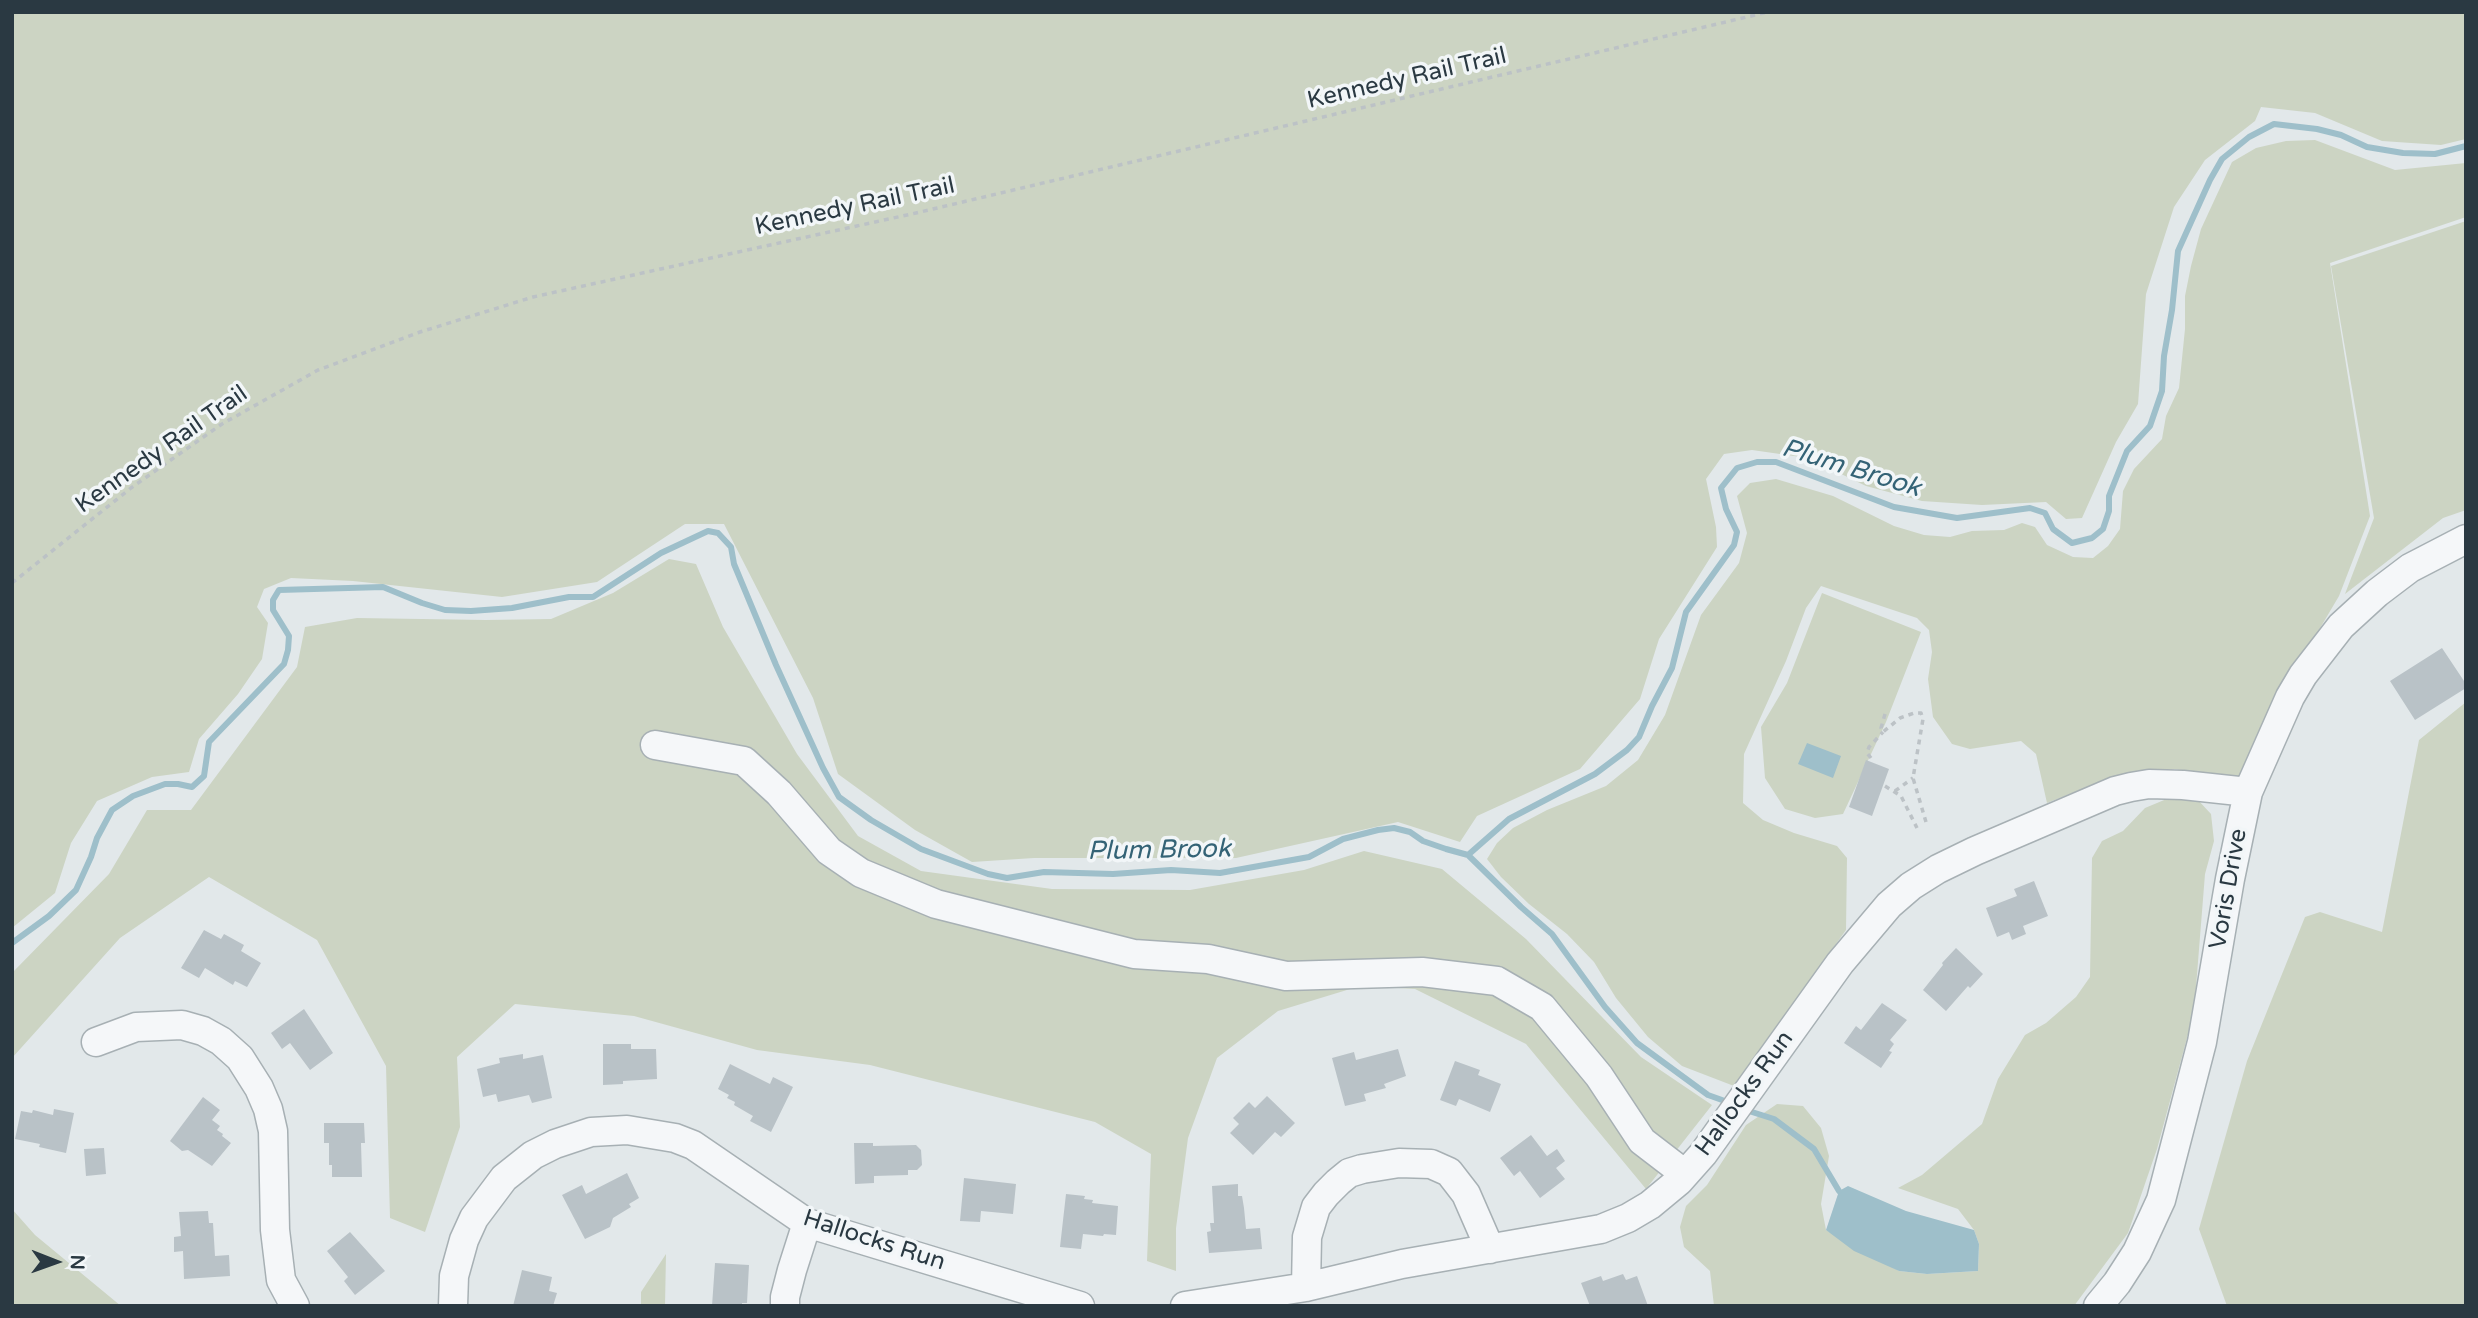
<!DOCTYPE html>
<style>
body{margin:0}
#map{position:relative;width:2478px;height:1318px;overflow:hidden;background:#e2e8ea;font-family:"Varela Round",sans-serif}
canvas{display:block}
.frame{position:absolute;inset:0;border:14px solid #2a3942;pointer-events:none}
.north{position:absolute;left:21px;top:1227px;width:70px;height:70px;-webkit-text-stroke:5px #f2f6f8;paint-order:stroke;rotate:91deg;font-size:19px;font-weight:700;line-height:28px;text-align:center;color:#2a3942}
.north::after{content:'';display:block;margin:auto;width:24px;height:32px;background:#2a3942;clip-path:polygon(50% 0,100% 100%,50% 72%,0 100%)}
</style>
<div id="map">
<canvas width="2478" height="1318"></canvas>
<div class="frame"></div>
<div class="north">N</div>
</div>
<script>
const g = document.querySelector('canvas').getContext('2d');
g.lineJoin = 'round';
function paint(path, color) { g.fillStyle = color; g.fill(path, 'evenodd'); }
const shape = rows => new Path2D(rows.map(r => 'M' + r).join(''));
function strokePath(path, color, width, dash) { g.strokeStyle = color; g.lineWidth = width; g.lineCap = dash ? 'butt' : 'round'; g.setLineDash(dash || []); g.stroke(path); }
function label(font, color, halo, rows, align = 'center') {
  g.font = font + ' "Varela Round",sans-serif'; g.lineWidth = 7; g.setLineDash([]); g.textBaseline = 'middle'; g.strokeStyle = halo; g.fillStyle = color; for (const [text, x, y, turn = 0] of rows) {
    g.save(); g.translate(x, y); g.rotate((+turn || 0) * Math.PI / 180); g.textAlign = isNaN(turn) ? turn : align; if (halo) g.strokeText(text, 0, 0); g.fillText(text, 0, 0); g.restore();
  }
}
const green = shape([
 [12,12,2466,12,2466,139,2441,145,2382,141,2315,113,2261,107,2255,121,2205,160,2174,207,2146,294,2138,404,2116,442,2082,518,2066,519,2046,502,1982,505,1922,501,1866,486,1808,458,1752,450,1724,454,1706,479,1716,527,1717,547,1659,639,1640,699,1580,769,1477,816,1460,842,1398,822,1236,858,1034,858,972,862,915,830,838,774,813,698,724,524,685,524,597,582,502,597,353,581,291,578,264,589,257,607,268,623,262,659,238,694,199,739,189,772,152,777,97,801,71,843,55,893,12,928],
 [2315,140,2395,170,2466,163,2466,217,2330,263,2370,516,2339,596,2264,723,2240,780,2175,769,2115,776,2047,803,2036,754,2021,741,1970,749,1952,744,1933,717,1928,679,1932,652,1929,630,1917,618,1821,586,1806,608,1786,661,1744,754,1743,803,1763,820,1794,833,1837,846,1847,858,1846,930,1734,1086,1682,1066,1648,1037,1616,998,1594,962,1567,934,1529,904,1501,877,1487,859,1497,843,1513,828,1547,810,1606,786,1638,760,1665,715,1701,615,1739,563,1747,533,1737,496,1750,483,1776,479,1833,496,1894,526,1924,535,1950,537,1972,531,2004,530,2022,523,2035,527,2047,545,2073,557,2093,558,2108,546,2120,529,2123,491,2134,469,2162,439,2166,416,2179,388,2185,329,2185,296,2191,266,2201,229,2232,162,2256,148,2286,141],
 [2466,221,2466,510,2443,518,2345,594,2374,518,2331,266],
 [669,559,696,564,723,627,797,754,858,836,921,871,1052,889,1190,890,1304,870,1364,851,1442,869,1526,939,1641,1057,1712,1105,1646,1189,1526,1044,1415,989,1360,986,1278,1011,1217,1058,1188,1138,1176,1228,1176,1271,1147,1261,1151,1154,1095,1122,870,1065,757,1050,634,1016,515,1004,457,1057,460,1127,425,1232,390,1218,386,1066,317,940,209,877,120,938,12,1058,12,973,109,874,147,810,191,810,297,667,305,627,357,618,486,620,551,619,613,593],
 [1822,593,1921,632,1886,722,1843,814,1815,818,1785,809,1765,778,1761,727,1787,683],
 [2466,702,2466,1306,2227,1306,2199,1229,2247,1061,2305,917,2320,912,2382,932,2419,740],
 [2169,798,2197,799,2211,814,2214,841,2205,874,2194,1012,2157,1149,2128,1233,2074,1306,1714,1306,1710,1271,1684,1247,1680,1227,1686,1206,1707,1185,1746,1125,1777,1104,1803,1106,1821,1128,1829,1156,1821,1204,1826,1230,1899,1271,1927,1274,1978,1271,1979,1244,1974,1230,1958,1209,1898,1188,1922,1175,1982,1124,1998,1079,2025,1035,2046,1023,2076,997,2090,977,2092,858,2102,841,2123,831,2145,808],
 [12,1209,35,1235,121,1306,12,1306],
 [666,1254,665,1306,641,1306,641,1292]
]);
const water = shape([
 [1807,743,1841,756,1833,778,1798,764],
 [1848,1186,1906,1211,1974,1230,1979,1244,1978,1271,1927,1274,1899,1271,1854,1251,1826,1230,1839,1191]
]);
const stream = shape([
 [1468,855,1521,907,1552,934,1605,1007,1637,1043,1708,1095,1722,1100],
 [12,943,49,916,76,890,91,857,97,838,112,810,133,796,165,784,178,784,192,787,204,776,209,742,284,664,288,650,289,636,273,610,273,600,279,590,383,587,422,603,445,610,471,611,512,608,569,597,593,597,661,553,708,531,718,533,731,547,734,564,776,665,823,768,839,797,871,820,921,849,988,874,1007,878,1044,872,1113,874,1171,870,1220,873,1309,857,1343,839,1378,830,1394,828,1410,832,1423,841,1446,849,1468,855,1509,819,1595,774,1627,750,1639,737,1652,706,1672,668,1686,612,1734,545,1737,532,1726,509,1721,488,1737,468,1757,462,1776,462,1894,507,1957,518,2030,508,2045,513,2053,529,2072,543,2092,538,2103,529,2109,511,2109,496,2127,451,2150,426,2162,391,2164,356,2172,310,2178,251,2210,180,2222,159,2249,137,2274,124,2317,129,2341,135,2367,147,2403,153,2435,154,2466,146],
 [1752,1112,1774,1119,1814,1149,1839,1191]
]);
const building = shape([
 [2442,648,2466,684,2466,688,2415,720,2390,681],
 [1866,760,1889,769,1872,816,1849,807],
 [2034,881,2048,916,2023,926,2026,934,2012,940,2009,932,1997,937,1986,908,2017,896,2014,889],
 [204,930,221,939,224,934,244,945,241,951,261,963,247,987,235,981,233,985,205,968,199,978,181,968],
 [1956,948,1983,974,1970,988,1968,986,1946,1011,1923,990,1943,965,1942,963],
 [1882,1003,1907,1020,1890,1040,1894,1044,1889,1051,1892,1052,1881,1068,1844,1043,1856,1026,1861,1030],
 [304,1009,333,1053,310,1070,290,1043,282,1049,271,1033],
 [603,1044,631,1044,631,1049,656,1049,657,1079,623,1081,623,1084,603,1085],
 [1398,1049,1406,1076,1384,1084,1386,1088,1364,1094,1366,1101,1345,1106,1332,1058,1354,1052,1356,1060],
 [523,1054,523,1059,543,1055,552,1098,532,1103,529,1095,498,1102,496,1094,483,1097,477,1069,500,1063,499,1058],
 [1455,1061,1480,1070,1478,1075,1501,1084,1490,1112,1459,1099,1456,1106,1440,1100],
 [730,1064,770,1084,773,1077,793,1087,771,1132,750,1121,753,1116,734,1105,735,1102,727,1098,729,1095,718,1089],
 [1267,1096,1295,1123,1281,1137,1275,1132,1253,1155,1230,1133,1239,1124,1233,1118,1249,1102,1255,1108],
 [203,1097,220,1110,212,1120,220,1126,217,1130,223,1134,222,1136,231,1143,212,1166,188,1150,182,1151,170,1141],
 [54,1109,74,1113,66,1153,39,1147,40,1144,15,1139,21,1111,32,1113,33,1110,53,1115],
 [324,1123,364,1123,365,1143,361,1143,362,1177,332,1177,332,1165,329,1165,329,1143,324,1143],
 [1531,1135,1547,1156,1557,1149,1565,1161,1556,1168,1565,1179,1540,1198,1520,1171,1514,1176,1500,1158],
 [854,1143,873,1143,873,1146,916,1145,921,1150,922,1165,917,1170,908,1170,908,1175,874,1176,874,1183,855,1184],
 [104,1148,106,1174,86,1176,84,1149],
 [627,1173,639,1198,629,1204,631,1207,613,1218,610,1227,585,1239,562,1195,582,1185,586,1194],
 [964,1178,1016,1184,1013,1214,981,1211,980,1222,960,1221],
 [1238,1184,1238,1196,1242,1196,1244,1208,1246,1229,1260,1228,1262,1249,1209,1253,1207,1232,1211,1231,1210,1223,1214,1223,1212,1186],
 [1066,1194,1085,1196,1084,1199,1093,1200,1092,1203,1118,1206,1116,1235,1104,1234,1103,1236,1083,1234,1081,1249,1060,1247],
 [208,1211,209,1223,213,1223,215,1256,229,1255,230,1276,184,1279,183,1251,174,1252,174,1237,181,1236,179,1212],
 [350,1232,385,1271,355,1295,344,1281,348,1277,327,1251],
 [715,1263,749,1265,747,1303,742,1303,742,1306,712,1306],
 [522,1270,552,1277,549,1291,557,1293,553,1306,513,1306],
 [1623,1274,1626,1280,1637,1276,1648,1306,1590,1306,1581,1283,1601,1276,1603,1281]
]);
const path = shape([
 [12,583,131,488,222,424,318,370,420,332,533,297,916,213,1768,12],
 [1885,714,1881,728,1883,732,1900,718,1914,713,1921,713,1923,719,1913,778,1926,822],
 [1871,758,1867,753,1869,747,1883,732],
 [1885,786,1901,796,1917,828],
 [1895,791,1913,778]
]);
const minor = shape([
 [655,745,744,761,779,793,829,851,861,873,936,904,1134,954,1208,959,1286,976,1422,972,1497,981,1542,1007,1599,1076,1642,1141,1685,1174],
 [96,1042,136,1027,182,1025,203,1031,221,1041,240,1058,259,1088,268,1109,273,1131,275,1230,281,1280,295,1306],
 [1306,1287,1307,1237,1316,1207,1326,1194,1338,1182,1349,1173,1362,1169,1399,1163,1431,1164,1449,1172,1466,1194,1490,1249],
 [453,1306,454,1276,464,1240,474,1218,504,1178,533,1155,555,1144,591,1132,627,1130,675,1138,693,1145,807,1223,1080,1306],
 [785,1306,785,1297,792,1270,807,1223],
 [1185,1306,1306,1287,1402,1264,1601,1229,1628,1218,1650,1205,1679,1181,1703,1154,1840,963,1889,905,1911,886,1938,869,1975,851,2115,791,2131,787,2149,784,2183,785,2248,792],
 [2098,1306,2117,1283,2137,1252,2161,1200,2202,1042,2230,879,2248,792,2290,697,2303,675,2341,626,2377,593,2410,568,2466,539]
]);
const streetNames = [
 ["Kennedy Rail Trail",1407,79,-13],
 ["Kennedy Rail Trail",855,207,-12],
 ["Kennedy Rail Trail",162,450,-35],
 ["Voris Drive",2229,889,-80],
 ["Hallocks Run",1745,1094,-54],
 ["Hallocks Run",874,1241,18]
];
const waterNames = [
 ["Plum Brook",1851,469,17],
 ["Plum Brook",1159,851,-1]
];
paint(green, '#ccd4c3');
paint(water, '#9ebfca');
strokePath(stream, '#9ebfca', 6);
paint(building, '#b9c2c7');
strokePath(minor, '#a7b0b4', 31);
strokePath(path, '#bcc2c6', 3.5, [5, 5]);
strokePath(minor, '#f5f7f9', 28);
label('24px', '#2a3942', '#f2f6f8', streetNames);
label('italic 26px', '#346376', '#f2f6f8', waterNames);
</script>
